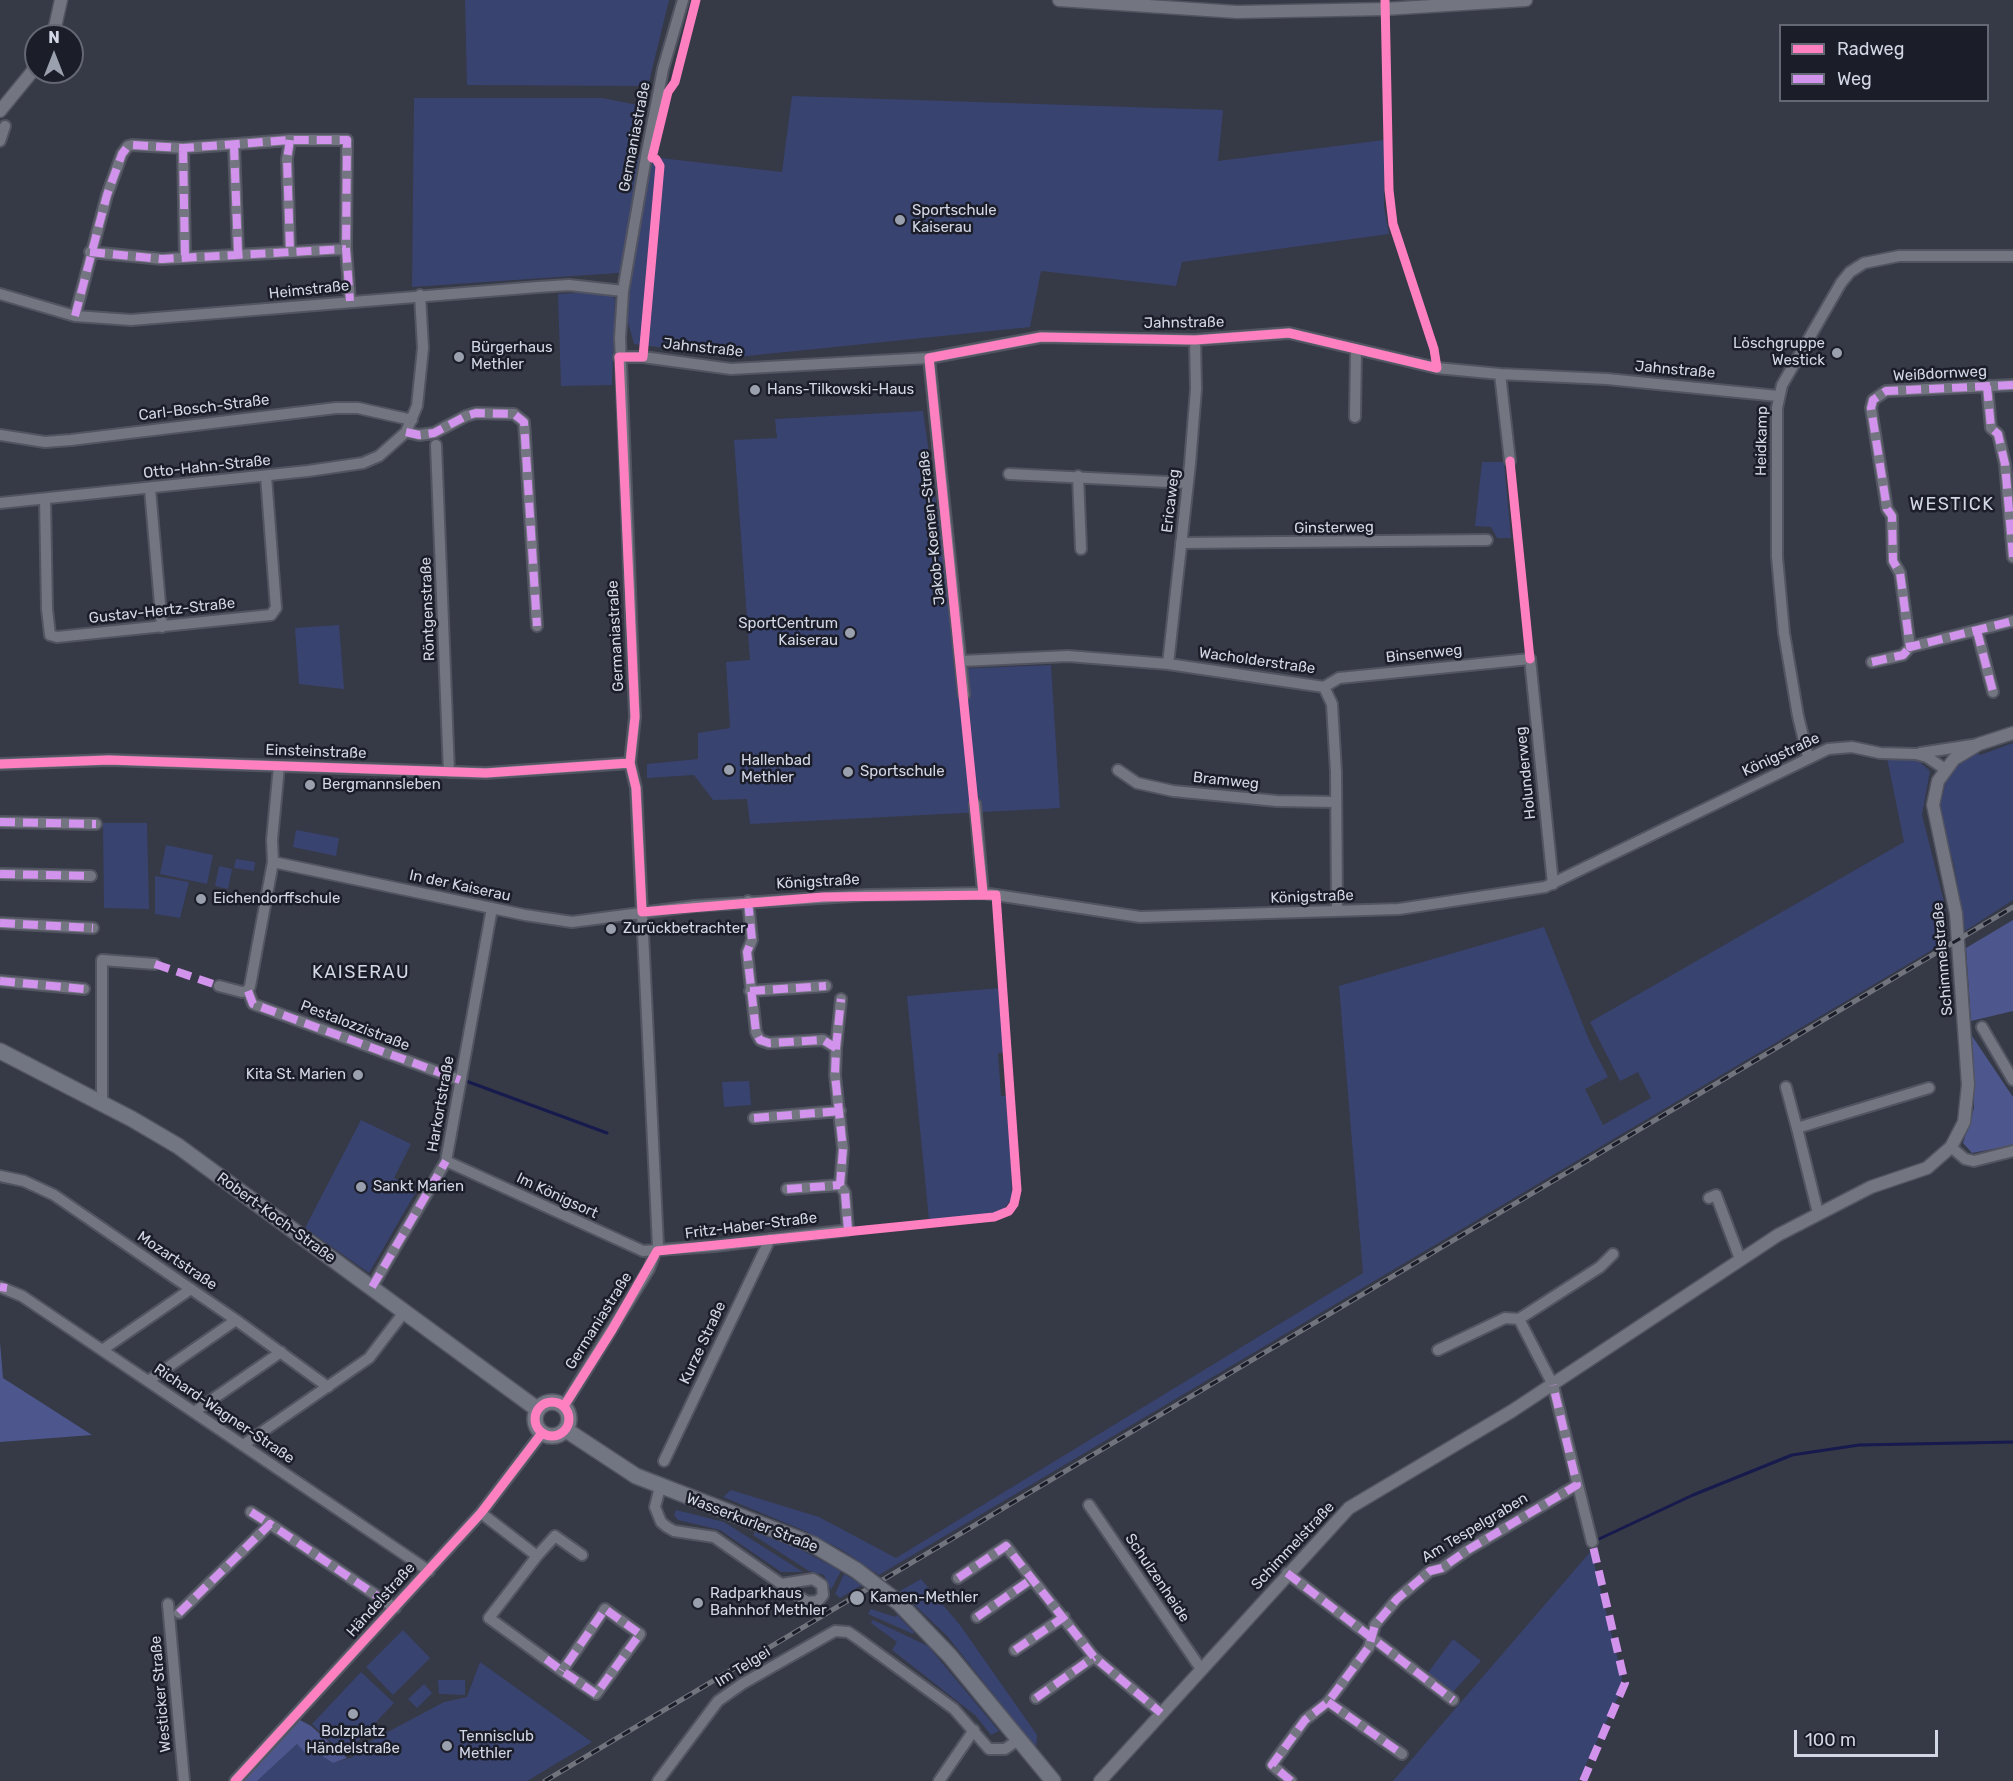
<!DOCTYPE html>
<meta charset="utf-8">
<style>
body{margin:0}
#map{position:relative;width:2013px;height:1781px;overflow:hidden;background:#363946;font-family:Rubik,sans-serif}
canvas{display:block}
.legend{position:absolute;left:1779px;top:24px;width:210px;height:78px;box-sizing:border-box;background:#1b1d28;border:2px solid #646774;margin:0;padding:8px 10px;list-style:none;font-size:18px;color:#d2d7e6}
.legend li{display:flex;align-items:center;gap:12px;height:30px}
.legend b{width:30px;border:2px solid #646774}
.north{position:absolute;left:24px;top:24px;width:60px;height:60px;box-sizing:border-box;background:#1b1d28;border:2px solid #646774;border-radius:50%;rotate:0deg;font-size:16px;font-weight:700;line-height:24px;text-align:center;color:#d2d7e6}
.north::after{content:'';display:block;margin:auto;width:21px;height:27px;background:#9ba0ae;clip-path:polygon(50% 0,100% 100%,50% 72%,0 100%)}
.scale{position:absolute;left:1794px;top:1730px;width:144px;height:27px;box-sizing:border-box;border:3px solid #d2d7e6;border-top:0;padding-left:8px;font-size:18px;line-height:21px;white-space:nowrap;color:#d2d7e6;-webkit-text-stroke:4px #1b1d28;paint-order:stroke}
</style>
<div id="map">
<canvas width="2013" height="1781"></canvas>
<ul class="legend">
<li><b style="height:8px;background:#ff80c0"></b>Radweg</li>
<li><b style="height:8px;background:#d193ec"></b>Weg</li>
</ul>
<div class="north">N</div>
<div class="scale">100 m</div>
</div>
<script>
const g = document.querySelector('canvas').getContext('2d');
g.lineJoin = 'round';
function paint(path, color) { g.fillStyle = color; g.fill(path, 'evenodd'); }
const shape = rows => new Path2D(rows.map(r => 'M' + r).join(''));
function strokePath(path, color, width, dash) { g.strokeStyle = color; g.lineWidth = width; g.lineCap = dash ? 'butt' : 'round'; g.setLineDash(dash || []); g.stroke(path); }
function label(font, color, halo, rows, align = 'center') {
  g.font = font + ' Rubik,sans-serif'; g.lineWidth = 5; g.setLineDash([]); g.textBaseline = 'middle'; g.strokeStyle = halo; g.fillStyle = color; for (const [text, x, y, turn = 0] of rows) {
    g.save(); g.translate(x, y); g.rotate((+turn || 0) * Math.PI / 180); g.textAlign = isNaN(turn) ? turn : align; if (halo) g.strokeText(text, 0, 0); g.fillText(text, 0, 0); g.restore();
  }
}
const green = shape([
 [465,0,669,0,648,86,467,85],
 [792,96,1223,110,1218,161,1384,140,1384,206,1389,234,1182,262,1176,286,1041,271,1030,327,737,357,634,344,627,319,632,272,412,287,414,98,602,98,643,106,634,155,782,172],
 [606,291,615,299,612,385,561,386,558,294],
 [923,411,951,607,954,669,1051,665,1060,808,750,824,747,799,713,800,694,775,647,778,647,764,698,759,698,733,730,728,726,662,750,660,734,440,777,438,775,419],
 [1482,462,1504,462,1511,538,1497,538,1491,527,1475,526],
 [339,625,344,689,299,684,295,628],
 [2013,743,2013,900,1965,931,1954,865,1942,827,1940,806,1945,785,1951,772,1965,758,1975,752,1980,755],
 [1887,758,1916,759,1930,771,1922,815,1944,902,1947,941,879,1575,842,1550,805,1531,723,1497,731,1490,819,1517,896,1558,1363,1273,1339,986,1544,927,1589,1040,1608,1077,1585,1089,1603,1125,1651,1098,1638,1072,1620,1081,1590,1022,1904,842],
 [103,823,147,823,149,909,104,908],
 [296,830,339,838,336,856,293,847],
 [166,845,213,855,207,884,160,874],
 [236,859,255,862,254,871,234,868],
 [219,866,232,869,228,889,215,886],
 [155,876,189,882,180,918,155,914],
 [1000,988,1005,1052,998,1053,1001,1096,1009,1096,1012,1199,1002,1211,993,1214,929,1220,907,996],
 [749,1081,751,1105,724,1107,722,1082],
 [361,1120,411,1144,394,1178,417,1190,369,1273,305,1228],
 [676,1510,724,1522,803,1572,781,1572,720,1530,678,1520,674,1515],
 [755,1532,798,1548,841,1571,831,1590,824,1575,809,1571,753,1535],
 [1591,1551,1622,1676,1621,1691,1578,1781,1393,1781],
 [844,1574,862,1585,840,1598,835,1594],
 [921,1579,960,1625,1037,1735,1036,1748,947,1636,900,1591],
 [871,1609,895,1617,897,1615,914,1632,913,1634,868,1614],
 [873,1620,928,1646,999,1731,991,1735,976,1716,892,1650,897,1642,871,1623],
 [403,1630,430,1658,393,1695,366,1667],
 [1453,1639,1481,1661,1453,1692,1427,1674],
 [480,1662,592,1742,527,1781,257,1781,297,1744,306,1753,309,1748,333,1763,353,1757,352,1751,444,1702,467,1697],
 [361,1672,394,1703,345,1755,312,1724],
 [438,1680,465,1680,465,1695,439,1694],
 [424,1684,432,1693,417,1708,408,1699]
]);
const forest = shape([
 [2013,920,2013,1011,1971,1021,1966,948],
 [1972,1036,2013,1097,2013,1145,1972,1153,1963,1143,1974,1108],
 [0,1342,3,1378,92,1435,0,1442],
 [300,1720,311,1726,347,1758,333,1763,309,1748,305,1753,297,1744,257,1781,244,1781]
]);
const stream = shape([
 [466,1081,607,1133],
 [1599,1539,1693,1495,1792,1455,1859,1445,2013,1442]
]);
const minor = shape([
 [290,140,287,159,290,251],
 [0,141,5,126],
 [234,145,238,253],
 [183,148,185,257],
 [90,252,162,259,346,249],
 [0,294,75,316,131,320,538,287,569,285,623,291],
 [75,316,107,195,122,154,128,146,132,145,183,148,290,140,347,140,346,249,350,301],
 [619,357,643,357,731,369,929,358,1041,337,1195,340,1289,333,1437,368,1500,374,1607,379,1778,396],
 [929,358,964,695],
 [1500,374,1510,461],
 [2013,385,1886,391,1873,400,1871,408,1887,509,1892,516,1893,561,1900,573,1910,647,2013,621],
 [1987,386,1991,428,1998,434,2005,464,2013,557],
 [1355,417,1356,350],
 [406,432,419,435,434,433,466,416,476,413,514,414,524,422,537,626],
 [0,435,45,442,71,440,336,408,358,408,412,420],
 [436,445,449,772],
 [1009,474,1188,483],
 [1078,476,1081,549],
 [150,489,162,627],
 [45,499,47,609,50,635,57,637,271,615,276,608,266,476],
 [0,503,308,471,363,463,379,456,406,432,417,406,423,348,420,295],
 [1181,543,1487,540],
 [1977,631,1993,692],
 [961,661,1068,656,1168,664,1324,687,1332,704,1336,772,1337,911],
 [1872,662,1903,655,1910,647],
 [1168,664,1190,464,1196,389,1195,340],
 [1324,687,1339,678,1530,659,1553,884],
 [1920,753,1979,744],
 [1808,757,1798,716,1784,633,1777,557,1777,408,1782,385,1841,283,1850,272,1864,263,1899,256,2013,256],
 [0,764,109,760,486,773,630,763],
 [1118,770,1137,783,1173,791,1277,801,1335,802],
 [975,804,983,893],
 [0,822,96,824],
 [273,862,525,915,572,922,694,906,867,895,983,893,1140,917,1399,909,1545,887,1828,749,1852,747,1880,753,1916,754,1927,757,1945,769],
 [0,874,91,876],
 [0,923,93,928],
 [0,981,84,989],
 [219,986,242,992,248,991,250,986,273,862,272,840,279,766],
 [248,991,253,1004,460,1080],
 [750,991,826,986],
 [1982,1027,2013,1080],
 [836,1048,841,999],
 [1786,1087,1797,1128],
 [102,1103,102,960,155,964],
 [754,1118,840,1111],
 [1951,1147,1965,1159,1974,1161,2013,1151],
 [446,1161,643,1251,715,1246,848,1230,845,1193,840,1185,843,1149,835,1075,836,1048,823,1040,769,1043,760,1040,756,1032,747,952,752,940,748,901],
 [0,1176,24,1181,54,1195,236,1320,328,1387],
 [787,1189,840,1185],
 [1709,1198,1716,1195,1740,1259],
 [1818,1213,1797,1128,1929,1088],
 [0,1287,22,1296,429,1571],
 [372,1287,446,1161,492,908],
 [102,1350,191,1289],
 [1438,1350,1505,1318,1519,1319],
 [148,1381,236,1320],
 [564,1406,649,1269,658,1245,636,788,630,763,635,717,620,338,623,291,646,157,663,69,683,0],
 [194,1412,281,1352],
 [243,1445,369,1358,405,1311],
 [664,1461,770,1239],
 [660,1487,655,1507,661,1522,667,1527,674,1531,714,1537,807,1602,818,1601,823,1595,822,1585,813,1579,782,1584],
 [1089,1505,1201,1669],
 [251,1512,270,1524],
 [481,1513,537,1556,489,1618,562,1671,596,1694,640,1634,605,1609,562,1671],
 [1592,1542,1553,1385,1519,1319,1600,1267,1613,1254],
 [537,1556,555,1536,582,1555],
 [1287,1573,1453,1700],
 [958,1578,1006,1546,1094,1657,1161,1713],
 [168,1604,184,1781],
 [179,1613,270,1524,395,1608],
 [977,1617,1032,1579],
 [1015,1650,1064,1617],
 [1036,1698,1094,1657],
 [1328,1702,1402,1754],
 [235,1781,481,1513,542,1433],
 [658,1781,718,1701,742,1684,835,1631,848,1632,857,1638,954,1709,989,1749,1005,1749,1018,1740],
 [939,1781,974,1730],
 [1291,1781,1272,1765,1305,1720,1328,1702,1369,1647,1375,1625,1397,1599,1430,1571,1442,1568,1466,1551,1577,1485]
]);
const tertiary = shape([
 [1059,0,1237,12,1385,9,1526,0],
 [53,36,61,0],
 [0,111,36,67],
 [1100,1781,1349,1508,1512,1411,1778,1235,1871,1187,1927,1168,1951,1147,1964,1122,1968,1085,1956,914,1933,805,1938,781,1954,759,1979,744,2013,733]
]);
const secondary = shape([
 [0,1051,132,1119,178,1146,537,1409],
 '535 1419a17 17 0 1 1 34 0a17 17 0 1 1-34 0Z',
 [566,1430,636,1476,814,1545,856,1570],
 [899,1603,950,1656,1053,1781]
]);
const rail = shape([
 [545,1781,2013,907]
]);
const secondaryBridge = shape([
 [856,1570,899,1603]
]);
const quiet = shape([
 [290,140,287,159,290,251],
 [234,145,238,253],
 [183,148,185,257],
 [90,252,162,259,346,249],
 [75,316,107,195,122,154,128,146,132,145,183,148,290,140,347,140,346,249,350,301],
 [2013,385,1886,391,1873,400,1871,408,1887,509,1892,516,1893,561,1900,573,1910,647,2013,621],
 [1987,386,1991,428,1998,434,2005,464,2013,557],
 [406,432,419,435,434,433,466,416,476,413,514,414,524,422,537,626],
 [1977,631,1993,692],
 [1872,662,1903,655,1910,647],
 [0,822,96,824],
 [0,874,91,876],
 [748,901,752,940,747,952,756,1032,760,1040,769,1043,823,1040,836,1048,835,1075,843,1149,840,1185,845,1193,848,1230],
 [0,923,93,928],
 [155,964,219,986],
 [0,981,84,989],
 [248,991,253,1004,460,1080],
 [750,991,826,986],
 [836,1048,841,999],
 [754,1118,840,1111],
 [787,1189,840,1185],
 [0,1287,7,1288],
 [372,1287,446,1161],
 [251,1512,270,1524],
 [1287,1573,1453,1700],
 [958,1578,1006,1546,1094,1657,1161,1713],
 [179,1613,270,1524,395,1608],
 [977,1617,1032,1579],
 [1015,1650,1064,1617],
 [546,1659,562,1671,596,1694,640,1634,605,1609,562,1671],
 [1036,1698,1094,1657],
 [1328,1702,1402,1754],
 [1291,1781,1272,1765,1305,1720,1328,1702,1369,1647,1375,1625,1397,1599,1430,1571,1442,1568,1466,1551,1577,1485,1553,1385],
 [1583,1781,1625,1683,1592,1542]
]);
const cycleway = shape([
 [1510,461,1530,659],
 [0,764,109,760,486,773,630,763],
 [983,893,929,358,1041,337,1195,340,1289,333,1437,368,1434,349,1393,224,1389,190,1385,0],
 '535 1419a17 17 0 1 1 34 0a17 17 0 1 1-34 0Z',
 [564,1406,612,1330,657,1251,994,1217,1009,1211,1014,1204,1017,1190,996,895,823,897,642,912,636,788,630,763,635,717,619,357,643,357,660,166,656,159,652,158,668,92,675,82,696,0],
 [235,1781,481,1513,542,1433]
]);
const markers = [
 [900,220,6,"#9ba0ae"],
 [1837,353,6,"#9ba0ae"],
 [459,357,6,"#9ba0ae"],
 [755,390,6,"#9ba0ae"],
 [850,633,6,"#9ba0ae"],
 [729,770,6,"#9ba0ae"],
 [848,772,6,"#9ba0ae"],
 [310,785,6,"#9ba0ae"],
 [201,899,6,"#9ba0ae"],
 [611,929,6,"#9ba0ae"],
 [358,1075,6,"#9ba0ae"],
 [361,1187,6,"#9ba0ae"],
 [857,1598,8,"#9ba0ae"],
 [698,1603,6,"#9ba0ae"],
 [353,1714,6,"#9ba0ae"],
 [447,1746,6,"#9ba0ae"]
];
const streetNames = [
 ["Germaniastraße",635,137,-79],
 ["Heimstraße",309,290,-6],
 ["Jahnstraße",1184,323,-1],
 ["Jahnstraße",703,348,6],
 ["Jahnstraße",1675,370,5],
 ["Weißdornweg",1940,374,-3],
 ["Carl-Bosch-Straße",204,408,-7],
 ["Heidkamp",1762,441,-89],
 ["Otto-Hahn-Straße",207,467,-6],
 ["Ericaweg",1171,501,-83],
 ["Jakob-Koenen-Straße",932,528,-96],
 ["Ginsterweg",1334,528,-1],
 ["Röntgenstraße",428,609,-92],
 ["Gustav-Hertz-Straße",162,611,-6],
 ["Germaniastraße",616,636,-93],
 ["Binsenweg",1424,654,-6],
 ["Wacholderstraße",1257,661,8],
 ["Einsteinstraße",316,752,2],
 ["Königstraße",1781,755,-25],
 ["Holunderweg",1526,773,-96],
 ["Bramweg",1226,781,6],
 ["Königstraße",818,882,-3],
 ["In der Kaiserau",460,886,12],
 ["Königstraße",1312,897,-2],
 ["Schimmelstraße",1943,959,-95],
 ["Pestalozzistraße",355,1026,21],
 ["Harkortstraße",441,1104,-80],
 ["Im Königsort",557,1196,25],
 ["Robert-Koch-Straße",276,1218,36],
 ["Fritz-Haber-Straße",751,1226,-7],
 ["Mozartstraße",177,1261,34],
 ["Germaniastraße",599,1321,-58],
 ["Kurze Straße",703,1343,-65],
 ["Richard-Wagner-Straße",224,1414,34],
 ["Wasserkurler Straße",752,1523,21],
 ["Am Tespelgraben",1475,1528,-31],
 ["Schimmelstraße",1293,1546,-47],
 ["Schulzenheide",1157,1578,56],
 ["Händelstraße",381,1600,-48],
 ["Im Telgei",743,1667,-32],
 ["Westicker Straße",161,1694,-95]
];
const poiNames = [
 ["Sportschule",912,211],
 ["Kaiserau",912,228],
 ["Löschgruppe",1825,344,"right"],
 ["Westick",1825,361,"right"],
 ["Bürgerhaus",471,348],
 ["Methler",471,365],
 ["Hans-Tilkowski-Haus",767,390],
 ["SportCentrum",838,624,"right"],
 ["Kaiserau",838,641,"right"],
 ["Hallenbad",741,761],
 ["Methler",741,778],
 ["Sportschule",860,772],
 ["Bergmannsleben",322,785],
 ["Eichendorffschule",213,899],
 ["Zurückbetrachter",623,929],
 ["Kita St. Marien",346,1075,"right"],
 ["Sankt Marien",373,1187],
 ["Radparkhaus",710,1594],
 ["Bahnhof Methler",710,1611],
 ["Kamen-Methler",870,1598],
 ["Bolzplatz",353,1732,"center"],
 ["Händelstraße",353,1749,"center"],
 ["Tennisclub",459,1737],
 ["Methler",459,1754]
];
const quarterNames = [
 ["WESTICK",1952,505],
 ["KAISERAU",361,973]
];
paint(green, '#394370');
paint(forest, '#4d578e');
strokePath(stream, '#171a4c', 3);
strokePath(minor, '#525561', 14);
strokePath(tertiary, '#525561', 15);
strokePath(secondary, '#525561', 18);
strokePath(minor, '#737581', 10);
strokePath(tertiary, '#737581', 12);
strokePath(secondary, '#727582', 15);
strokePath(rail, '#71747d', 5);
strokePath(rail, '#1b1d28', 3, [9]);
strokePath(secondaryBridge, '#525561', 18, []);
strokePath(secondaryBridge, '#727582', 15);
strokePath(quiet, '#d193ec', 8, [15, 8]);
strokePath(cycleway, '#ff80c0', 9);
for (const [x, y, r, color] of markers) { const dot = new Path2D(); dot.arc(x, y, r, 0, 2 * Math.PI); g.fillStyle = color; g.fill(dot); strokePath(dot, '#1b1d28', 2); }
label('15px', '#d2d7e6', '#1b1d28', streetNames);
label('15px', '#d2d7e6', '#1b1d28', poiNames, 'left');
g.letterSpacing = '1.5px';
label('18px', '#d2d7e6', '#1b1d28', quarterNames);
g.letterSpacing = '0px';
</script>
